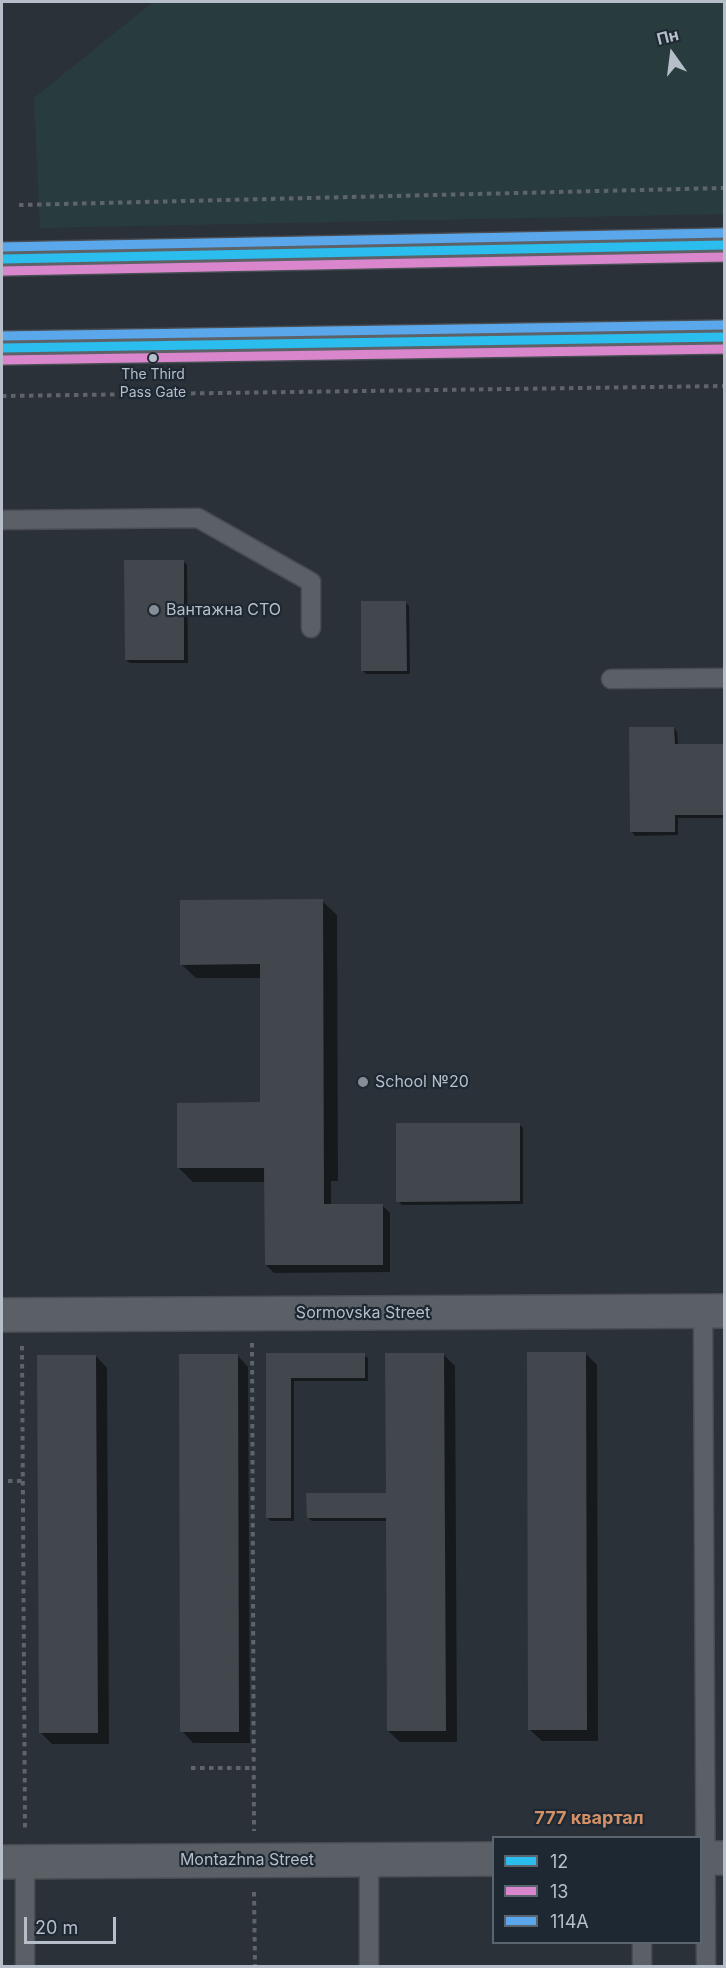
<!DOCTYPE html>
<meta charset="utf-8">
<style>
body{margin:0}
#map{position:relative;width:726px;height:1968px;overflow:hidden;background:#2b3138;font-family:Inter,sans-serif}
canvas{display:block}
.frame{position:absolute;inset:0;border:3px solid #b5bec9;pointer-events:none}
.legend{position:absolute;left:492px;top:1836px;width:210px;height:108px;box-sizing:border-box;background:#1e2833;border:2px solid #5a646f;margin:0;padding:8px 10px;list-style:none;font-size:18px;color:#b5bec9}
.legend li{display:flex;align-items:center;gap:12px;height:30px}
.legend b{width:30px;border:2px solid #5a646f}
.north{position:absolute;left:642px;top:24px;width:60px;height:60px;-webkit-text-stroke:4px #1e2833;paint-order:stroke;rotate:346deg;font-size:16px;font-weight:700;line-height:24px;text-align:center;color:#b5bec9}
.north::after{content:'';display:block;margin:auto;width:21px;height:27px;background:#b5bec9;clip-path:polygon(50% 0,100% 100%,50% 72%,0 100%)}
.scale{position:absolute;left:24px;top:1917px;width:92px;height:27px;box-sizing:border-box;border:3px solid #b5bec9;border-top:0;padding-left:8px;font-size:18px;line-height:21px;white-space:nowrap;color:#b5bec9;-webkit-text-stroke:4px #1e2833;paint-order:stroke}
</style>
<div id="map">
<canvas width="726" height="1968"></canvas>
<div class="frame"></div>
<ul class="legend">
<li><b style="height:8px;background:#2abded"></b>12</li>
<li><b style="height:8px;background:#da86cc"></b>13</li>
<li><b style="height:8px;background:#5aa8eb"></b>114А</li>
</ul>
<div class="north">Пн</div>
<div class="scale">20 m</div>
</div>
<script>
const g = document.querySelector('canvas').getContext('2d');
g.lineJoin = 'round';
function paint(path, color) { g.fillStyle = color; g.fill(path, 'evenodd'); }
const shape = rows => new Path2D(rows.map(r => 'M' + r).join(''));
function strokePath(path, color, width, dash) { g.strokeStyle = color; g.lineWidth = width; g.lineCap = dash ? 'butt' : 'round'; g.setLineDash(dash || []); g.stroke(path); }
function label(font, color, halo, rows, align = 'center') {
  g.font = font + ' Inter,sans-serif'; g.lineWidth = 4.5; g.setLineDash([]); g.textBaseline = 'middle'; g.strokeStyle = halo; g.fillStyle = color; for (const [text, x, y, turn = 0] of rows) {
    g.save(); g.translate(x, y); g.rotate((+turn || 0) * Math.PI / 180); g.textAlign = isNaN(turn) ? turn : align; if (halo) g.strokeText(text, 0, 0); g.fillText(text, 0, 0); g.restore();
  }
}
const green = shape([
 [153,2,724,2,724,214,40,228,34,98]
]);
const shadow = shape([
 [183,561,187,565,188,663,130,663,126,660],
 [406,603,409,606,410,674,366,674,363,671],
 [674,728,677,732,678,746,724,745,724,818,678,818,678,835,635,836,632,832],
 [322,901,337,915,338,1181,331,1181,331,1206,382,1205,390,1213,390,1272,274,1273,266,1265,266,1182,193,1182,179,1168,262,1104,261,978,196,978,181,964],
 [519,1124,523,1128,523,1204,402,1205,398,1201],
 [585,1353,597,1365,598,1741,542,1741,530,1730],
 [443,1354,455,1366,457,1742,400,1742,388,1731,387,1521,312,1521,308,1518,387,1497],
 [237,1355,248,1367,250,1743,193,1743,182,1731],
 [267,1355,364,1355,368,1358,368,1381,294,1381,294,1521,271,1521,268,1518],
 [96,1356,107,1368,109,1744,52,1744,41,1733]
]);
const building = shape([
 [124,560,184,560,184,660,125,660],
 [361,601,406,601,407,671,361,671],
 [629,727,674,727,675,744,724,744,724,815,675,815,675,832,630,832],
 [323,899,324,1204,383,1204,383,1265,265,1265,264,1168,177,1168,177,1103,260,1102,260,964,180,965,180,900],
 [396,1123,520,1123,520,1201,396,1202],
 [527,1352,586,1352,587,1730,528,1730],
 [266,1353,365,1353,365,1378,291,1378,291,1518,266,1518],
 [385,1353,444,1353,446,1731,387,1731,386,1518,307,1518,306,1493,386,1493],
 [179,1354,238,1354,239,1732,180,1732],
 [37,1355,96,1355,98,1733,39,1733]
]);
const path = shape([
 [19,205,724,188],
 [2,396,724,386],
 [252,1343,254,1831],
 [22,1346,25,1831],
 [8,1481,23,1481],
 [191,1768,254,1768],
 [254,1892,255,1966]
]);
const lane = shape([
 [2,520,198,518,311,582,311,628],
 [611,679,724,678],
 [703,1311,706,1966],
 [369,1859,369,1966],
 [25,1862,25,1966],
 [642,1942,642,1966]
]);
const street = shape([
 [2,1315,724,1311],
 [700,1858,724,1858],
 [2,1862,494,1859]
]);
const primary = shape([
 [2,259,724,245],
 [2,348,724,337]
]);
const bus1 = shape([
 [2,259,724,245],
 [2,348,724,337]
]);
const bus2 = shape([
 [2,271,724,257],
 [2,360,724,349]
]);
const bus3 = shape([
 [2,247,724,233],
 [2,336,724,325]
]);
const markers = [
 [153,358,5,"#b5bec9"],
 [154,610,6,"#858d96"],
 [363,1082,6,"#858d96"]
];
const busNames = [
 ["The Third",153,375],
 ["Pass Gate",153,393]
];
const poiNames = [
 ["Вантажна СТО",166,610],
 ["School №20",375,1082]
];
const streetNames = [
 ["Sormovska Street",363,1313],
 ["Montazhna Street",247,1860]
];
const neighbourhoodNames = [
 ["777 квартал",589,1819]
];
paint(green, '#283c3e');
paint(shadow, '#0007');
paint(building, '#42474d');
strokePath(lane, '#494d53', 21);
strokePath(street, '#494d53', 36);
strokePath(primary, '#494e55', 36);
strokePath(path, '#5e646a', 4, [4.5, 4.5]);
strokePath(lane, '#5b6066', 18);
strokePath(street, '#5b6066', 33);
strokePath(primary, '#5d6268', 33);
strokePath(bus1, '#2abded', 9);
strokePath(bus2, '#da86cc', 9);
strokePath(bus3, '#5aa8eb', 9);
for (const [x, y, r, color] of markers) { const dot = new Path2D(); dot.arc(x, y, r, 0, 2 * Math.PI); g.fillStyle = color; g.fill(dot); strokePath(dot, '#1e2833', 2); }
label('14px', '#b5bec9', '#1e2833', busNames);
label('16px', '#b5bec9', '#1e2833', poiNames, 'left');
label('16px', '#b5bec9', '#1e2833', streetNames);
label('bold 18px', '#d39066', '#1e2833', neighbourhoodNames);
</script>
